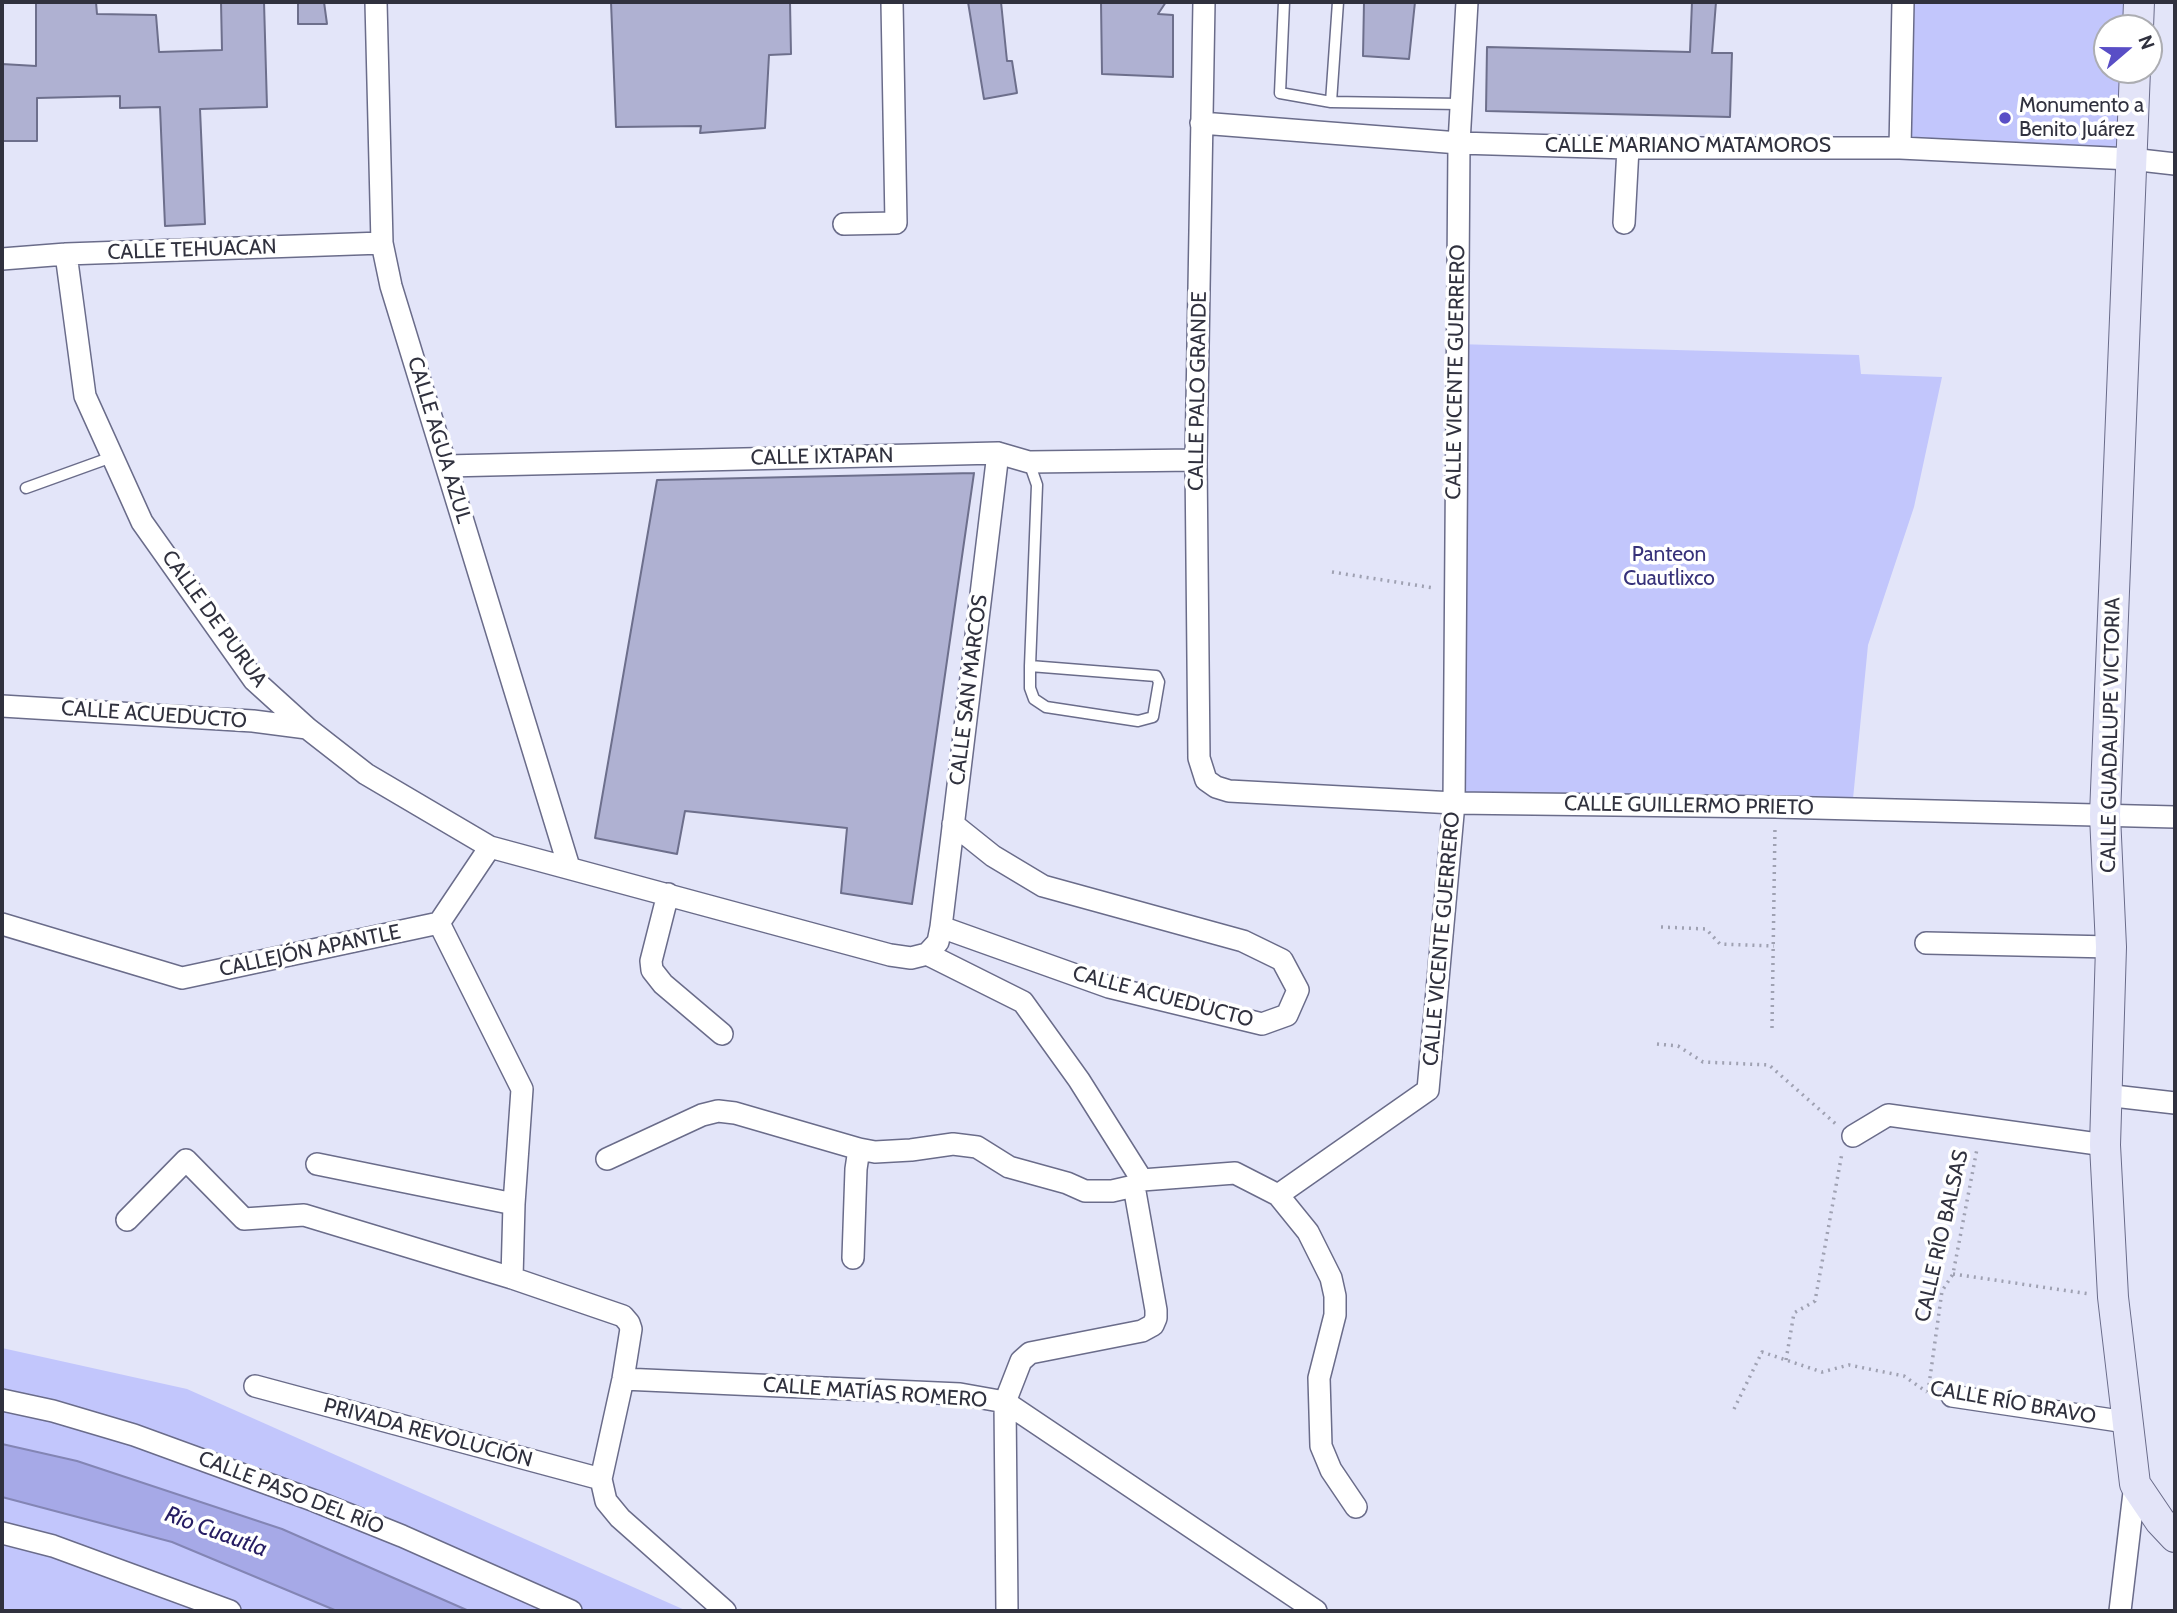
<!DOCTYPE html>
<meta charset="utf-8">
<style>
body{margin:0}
#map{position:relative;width:2177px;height:1613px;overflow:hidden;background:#e3e5f9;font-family:Cabin,sans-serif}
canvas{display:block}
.frame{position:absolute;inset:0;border:4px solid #30313e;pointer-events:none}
.north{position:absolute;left:2093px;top:14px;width:70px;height:70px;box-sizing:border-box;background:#fff;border:2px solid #acadb2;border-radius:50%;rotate:70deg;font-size:19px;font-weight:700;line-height:28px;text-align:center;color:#30313e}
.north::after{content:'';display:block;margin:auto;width:24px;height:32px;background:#594ec6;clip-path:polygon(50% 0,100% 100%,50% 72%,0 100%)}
</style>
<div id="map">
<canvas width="2177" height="1613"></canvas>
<div class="frame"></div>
<div class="north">N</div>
</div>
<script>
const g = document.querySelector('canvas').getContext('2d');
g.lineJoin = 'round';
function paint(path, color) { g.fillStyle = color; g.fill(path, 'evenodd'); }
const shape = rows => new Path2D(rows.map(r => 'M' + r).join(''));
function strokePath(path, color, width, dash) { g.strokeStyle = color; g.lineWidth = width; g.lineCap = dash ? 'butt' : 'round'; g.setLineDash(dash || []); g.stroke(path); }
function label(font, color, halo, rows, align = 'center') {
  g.font = font + ' Cabin,sans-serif'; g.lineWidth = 7; g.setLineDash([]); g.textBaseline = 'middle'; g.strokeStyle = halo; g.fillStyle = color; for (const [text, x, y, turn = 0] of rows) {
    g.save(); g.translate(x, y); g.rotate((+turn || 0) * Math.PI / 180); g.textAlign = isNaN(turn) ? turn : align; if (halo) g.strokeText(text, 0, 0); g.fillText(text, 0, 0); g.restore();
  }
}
const green = shape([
 [1903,2,2139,2,2138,28,2107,28,2107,70,2135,70,2131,159,1900,148],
 [1456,344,1859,355,1861,374,1942,377,1914,507,1868,645,1852,809,1454,803],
 [2,1348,187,1389,687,1611,2,1611]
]);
const water = shape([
 [2,1444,77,1461,282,1529,469,1611,337,1611,172,1542,2,1497,2,1444]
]);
const building = shape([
 [36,2,96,2,97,14,156,15,159,52,222,50,221,2,264,2,267,107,200,109,205,224,165,226,160,107,120,108,120,96,37,98,37,141,2,141,2,64,36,66,36,2],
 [298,2,324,2,327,24,298,24,298,2],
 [611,2,790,2,791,54,769,55,765,128,700,133,701,126,616,127,611,2],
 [968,2,1001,2,1007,61,1012,61,1017,93,984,99,968,2],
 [1101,2,1166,2,1158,14,1173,15,1173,77,1102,74,1101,2],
 [1364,2,1415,2,1409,59,1363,56,1364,2],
 [1692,2,1716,2,1712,53,1732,53,1730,117,1486,111,1487,47,1690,52,1692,2],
 [974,473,912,904,841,893,847,828,685,811,677,854,595,838,657,480,974,473]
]);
const path = shape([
 [1332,572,1434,588],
 [1661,927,1706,929,1720,944,1774,946],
 [1772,1028,1775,826],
 [1657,1044,1678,1046,1703,1062,1769,1065,1837,1125],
 [1953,1274,2090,1294],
 [1786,1360,1794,1313,1815,1301,1842,1153],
 [1928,1392,1942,1291,1953,1274,1977,1149],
 [1734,1409,1762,1352,1822,1372,1849,1365,1904,1376,1927,1392]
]);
const lane = shape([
 [1284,2,1280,93,1331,102,1460,104],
 [1331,102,1338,2],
 [1029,462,1037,485,1030,666,1030,688,1034,699,1046,707,1138,721,1153,717,1159,682,1156,676,1030,666],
 [26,488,112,457]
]);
const street = shape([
 [376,2,382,243,391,286,569,867],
 [1204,2,1196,460,1199,758,1206,780,1216,787,1229,791,1454,803,1775,807,2175,817],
 [1201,123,1459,143,1628,148,1900,148,2131,159,2175,164],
 [1900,148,1903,2],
 [1624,223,1628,148],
 [844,224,896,223,892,2],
 [66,254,85,396,142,522,254,680,307,728,366,774,490,847,890,955,911,958,927,954,938,942,941,927,998,453],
 [2,259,66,254,382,243],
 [447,466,998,453,1029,462,1196,460],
 [2,706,253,721,307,728],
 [668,894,651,961,652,970,663,984,722,1034],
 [439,923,522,1089,514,1204,512,1278],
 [439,923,490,847],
 [2,924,182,978,439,923],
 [941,927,1109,987,1262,1024,1287,1015,1298,990,1282,960,1243,941,1043,886,993,856,953,824],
 [1926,943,2111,947],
 [927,954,1023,1002,1079,1080,1142,1180],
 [2105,1095,2175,1103],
 [1853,1136,1888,1115,2105,1145],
 [607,1159,702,1115,718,1111,735,1113,859,1149,875,1152,911,1150,953,1144,977,1147,1009,1167,1067,1183,1085,1191,1112,1191,1134,1186,1142,1180,1235,1173,1278,1195,1308,1232,1331,1278,1335,1296,1335,1315,1319,1378,1321,1446,1331,1470,1356,1507],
 [317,1164,514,1204],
 [1278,1195,1428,1090,1454,803,1459,143,1467,2],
 [127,1220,186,1160,244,1219,304,1215,512,1278,623,1316,629,1323,631,1329,623,1379,601,1479,606,1501,620,1518,725,1611],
 [853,1258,856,1169,859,1149],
 [623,1379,960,1394,1005,1402,1316,1611],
 [255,1386,601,1479],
 [1952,1396,2126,1422],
 [2,1400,53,1411,134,1435,315,1501,402,1536,571,1611],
 [2,1533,53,1546,230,1611],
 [1007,1611,1005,1402,1021,1361,1030,1353,1142,1331,1153,1325,1156,1318,1156,1310,1134,1186],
 [2120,1611,2135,1484]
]);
const secondary = shape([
 [2138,28,2139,2],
 [2135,70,2105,815,2111,947,2105,1145,2113,1297,2135,1484,2160,1521,2175,1537]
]);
const markers = [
 [2005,118,7,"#594ec6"]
];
const poiNames = [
 ["Monumento a",2019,106],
 ["Benito Juárez",2019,130]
];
const streetNames = [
 ["CALLE MARIANO MATAMOROS",1688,146],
 ["CALLE TEHUACAN",192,250,-2],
 ["CALLE VICENTE GUERRERO",1456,372,-89],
 ["CALLE PALO GRANDE",1198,391,-89],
 ["CALLE AGUA AZUL",439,440,73],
 ["CALLE IXTAPAN",822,457,-1],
 ["CALLE DE PURUA",214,619,54],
 ["CALLE SAN MARCOS",969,690,-83],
 ["CALLE ACUEDUCTO",154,715,4],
 ["CALLE GUADALUPE VICTORIA",2111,735,-89],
 ["CALLE GUILLERMO PRIETO",1689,806,1],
 ["CALLE VICENTE GUERRERO",1442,939,-85],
 ["CALLEJÓN APANTLE",310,951,-12],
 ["CALLE ACUEDUCTO",1163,997,15],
 ["CALLE RÍO BALSAS",1942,1236,-77],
 ["CALLE MATÍAS ROMERO",875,1393,4],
 ["CALLE RÍO BRAVO",2013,1403,10],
 ["PRIVADA REVOLUCIÓN",428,1433,15],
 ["CALLE PASO DEL RÍO",291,1493,21]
];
const parkNames = [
 ["Panteon",1669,555],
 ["Cuautlixco",1669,579]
];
const waterNames = [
 ["Río Cuautla",216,1532,20]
];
paint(green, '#c2c6fc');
paint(water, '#a6a9e7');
strokePath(water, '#8385b4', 2);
paint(building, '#afb1d2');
strokePath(building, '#6d6f8c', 2);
strokePath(lane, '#6a6c8a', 13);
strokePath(street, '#6a6c8a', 24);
strokePath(secondary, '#6a6c8a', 32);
strokePath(path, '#9fa1b2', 3.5, [2, 5]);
strokePath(lane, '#fff', 10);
strokePath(street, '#fff', 21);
strokePath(secondary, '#e3e4f8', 30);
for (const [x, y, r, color] of markers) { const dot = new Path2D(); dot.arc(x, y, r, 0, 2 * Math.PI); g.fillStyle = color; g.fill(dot); strokePath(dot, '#fff', 2.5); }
label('21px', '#30313e', '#fff', poiNames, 'left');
label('21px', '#30313e', '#fff', streetNames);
label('21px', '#37327a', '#fff', parkNames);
label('italic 23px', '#261d63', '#fff', waterNames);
</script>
